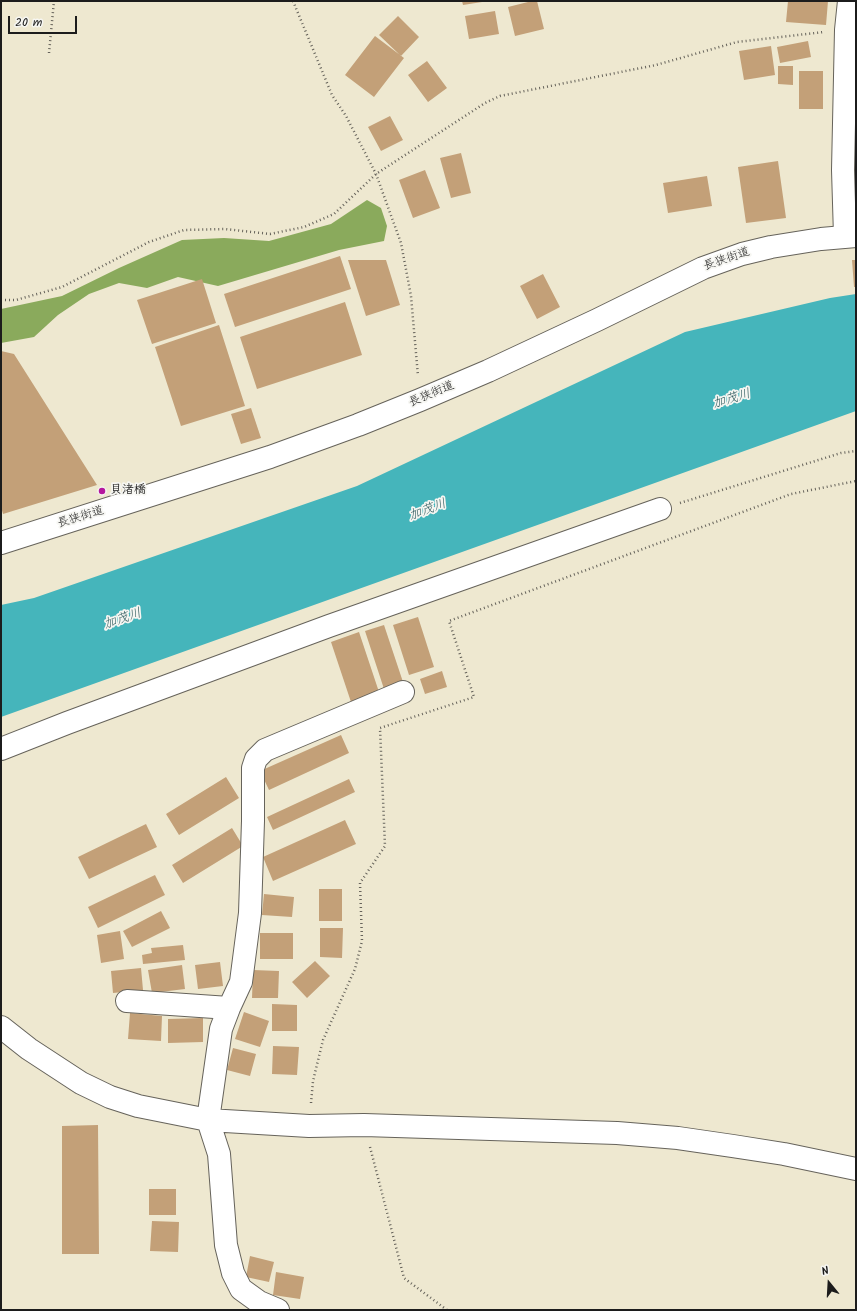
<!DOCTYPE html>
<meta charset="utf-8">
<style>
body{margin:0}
#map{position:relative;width:857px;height:1311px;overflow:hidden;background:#eee8d0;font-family:Kalam,sans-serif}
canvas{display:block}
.frame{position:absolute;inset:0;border:2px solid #1c1c1c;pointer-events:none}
.north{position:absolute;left:809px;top:1263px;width:40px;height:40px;-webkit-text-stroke:3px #f6f6f2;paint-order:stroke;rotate:342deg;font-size:11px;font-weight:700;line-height:16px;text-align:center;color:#1c1c1c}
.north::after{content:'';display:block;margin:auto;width:14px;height:18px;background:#1c1c1c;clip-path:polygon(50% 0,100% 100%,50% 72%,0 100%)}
.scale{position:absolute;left:8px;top:16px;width:69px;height:18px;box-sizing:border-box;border:2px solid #1c1c1c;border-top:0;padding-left:5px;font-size:12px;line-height:14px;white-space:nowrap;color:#1c1c1c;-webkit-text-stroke:3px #f6f6f2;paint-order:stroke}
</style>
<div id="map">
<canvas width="857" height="1311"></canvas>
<div class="frame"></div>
<div class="north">N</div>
<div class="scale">20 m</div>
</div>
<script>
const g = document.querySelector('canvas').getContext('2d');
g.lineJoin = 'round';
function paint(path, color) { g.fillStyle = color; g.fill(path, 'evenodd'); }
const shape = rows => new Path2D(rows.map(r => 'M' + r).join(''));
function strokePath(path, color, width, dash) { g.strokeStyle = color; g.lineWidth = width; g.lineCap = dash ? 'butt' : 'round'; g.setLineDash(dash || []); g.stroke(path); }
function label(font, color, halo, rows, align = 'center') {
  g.font = font + ' Kalam,"Klee One",sans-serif'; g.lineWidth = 3.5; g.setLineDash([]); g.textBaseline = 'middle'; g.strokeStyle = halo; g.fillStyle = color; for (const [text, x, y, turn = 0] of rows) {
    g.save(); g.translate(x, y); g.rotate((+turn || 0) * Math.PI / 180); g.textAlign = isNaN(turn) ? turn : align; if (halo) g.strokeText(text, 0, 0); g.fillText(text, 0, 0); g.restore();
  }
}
const forest = shape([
 [367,200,381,208,387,226,384,241,339,250,218,286,178,277,147,288,119,283,89,294,58,315,34,337,1,343,1,309,62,296,119,268,182,240,224,238,269,241,331,224]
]);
const water = shape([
 [856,294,856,411,1,717,1,605,34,598,357,486,685,332,830,298]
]);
const building = shape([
 [462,1,482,1,482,2,463,5],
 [532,1,537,1,544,29,515,36,508,7],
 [788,1,828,1,826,25,786,22],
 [495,11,499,34,469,39,465,16],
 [398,16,419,37,401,56,379,35],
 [375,36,404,58,374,97,345,75],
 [808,41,811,57,780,63,777,47],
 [771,46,775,75,744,80,739,51],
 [427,61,447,88,428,102,408,75],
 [778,66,793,66,793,85,778,84],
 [799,71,823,71,823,109,799,109],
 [390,116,403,140,381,151,368,127],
 [461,153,471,193,451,198,440,158],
 [778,161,786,218,746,223,738,167],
 [425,170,440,208,413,218,399,180],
 [707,176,712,206,668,213,663,183],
 [340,256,351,289,235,327,224,294],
 [348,260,386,260,400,305,366,316],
 [852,260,856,260,856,287,854,287],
 [543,274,560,307,537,319,520,286],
 [202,279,216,323,152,344,137,300],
 [345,302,362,355,257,389,240,337],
 [219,325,245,406,181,426,155,347],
 [1,351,14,354,97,485,3,514,1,507],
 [251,408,261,438,241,444,231,414],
 [418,617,434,667,409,675,393,625],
 [384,625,403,682,384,689,365,631],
 [359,632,379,692,351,702,331,642],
 [442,671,447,687,425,694,420,679],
 [341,735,349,753,269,790,260,771],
 [226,777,239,798,179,835,166,814],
 [349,779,355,792,273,830,267,817],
 [345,820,356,844,273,881,263,857],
 [146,824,157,847,89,879,78,857],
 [232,828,243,846,183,883,172,865],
 [155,875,165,895,98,928,88,907],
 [319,889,342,889,342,921,319,921],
 [264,894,294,897,292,917,262,915],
 [161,911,170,928,132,947,123,931],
 [320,928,343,928,342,958,320,957],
 [120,931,124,959,101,963,97,935],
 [260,933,293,933,293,959,260,959],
 [183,945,185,960,143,964,142,955,152,953,151,948],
 [315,961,330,976,307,998,292,982],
 [220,962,223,986,198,989,195,965],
 [182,965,185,989,152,993,148,970],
 [141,968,143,990,113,993,111,971],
 [253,970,279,971,278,998,252,998],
 [272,1004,297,1005,297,1031,272,1031],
 [244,1012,269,1021,260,1047,235,1039],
 [130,1013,162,1016,161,1041,128,1039],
 [203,1018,203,1042,168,1043,168,1019],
 [273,1046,299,1047,297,1075,272,1074],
 [233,1048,256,1054,250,1076,227,1070],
 [98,1125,99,1254,62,1254,62,1126],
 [149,1189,176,1189,176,1215,149,1215],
 [152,1221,179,1222,178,1252,150,1251],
 [250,1256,274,1262,269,1282,246,1277],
 [276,1272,304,1277,300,1299,273,1295]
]);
const path = shape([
 [293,1,332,95,346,116,376,174,401,243,411,296,418,376],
 [49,53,54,1],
 [1,300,16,300,62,287,149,242,184,230,225,229,270,234,304,227,334,214,376,174,485,103,500,96,656,65,737,42,824,32],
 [680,503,841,453,856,451],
 [311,1103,313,1081,323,1040,355,969,362,941,360,883,385,846,380,728,474,697,449,621,791,494,856,481],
 [370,1147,404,1278,447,1310]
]);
const minor = shape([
 [845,236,843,170,846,30,849,1],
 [1,749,67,723,329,626,660,509],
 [127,1001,229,1008],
 [1,1027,29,1049,81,1083,110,1097,138,1106,208,1120,309,1126,364,1125,617,1133,678,1138,733,1146,784,1154,856,1169],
 [278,1310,259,1302,241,1289,233,1273,226,1245,219,1154,208,1120,221,1029,229,1008,241,982,250,913,253,821,253,768,256,759,265,750,403,692]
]);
const major = shape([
 [1,543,270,457,358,425,420,400,488,371,597,320,703,268,742,254,771,247,821,239,856,236]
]);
const markers = [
 [102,491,4,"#b5179e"]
];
const streetNames = [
 ["長狭街道",727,260,-19],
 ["長狭街道",432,395,-23],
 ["長狭街道",81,518,-17]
];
const poiNames = [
 ["貝渚橋",110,491]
];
const waterNames = [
 ["加茂川",732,400,-17],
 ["加茂川",428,511,-20],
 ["加茂川",123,620,-19]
];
paint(forest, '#8aaa5c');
paint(water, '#45b5bb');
paint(building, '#c3a078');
strokePath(minor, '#66635b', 24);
strokePath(major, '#66635b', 24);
strokePath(path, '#66635b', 2.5, [1, 3]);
strokePath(minor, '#fff', 22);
strokePath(major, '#fff', 22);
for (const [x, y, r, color] of markers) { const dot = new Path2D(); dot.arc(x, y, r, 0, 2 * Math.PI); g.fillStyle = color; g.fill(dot); strokePath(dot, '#f6f6f2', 1.5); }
label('12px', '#1c1c1c', '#f6f6f2', streetNames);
label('bold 12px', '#1c1c1c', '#f6f6f2', poiNames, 'left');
label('italic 13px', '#2c595c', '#f6f6f2', waterNames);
</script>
